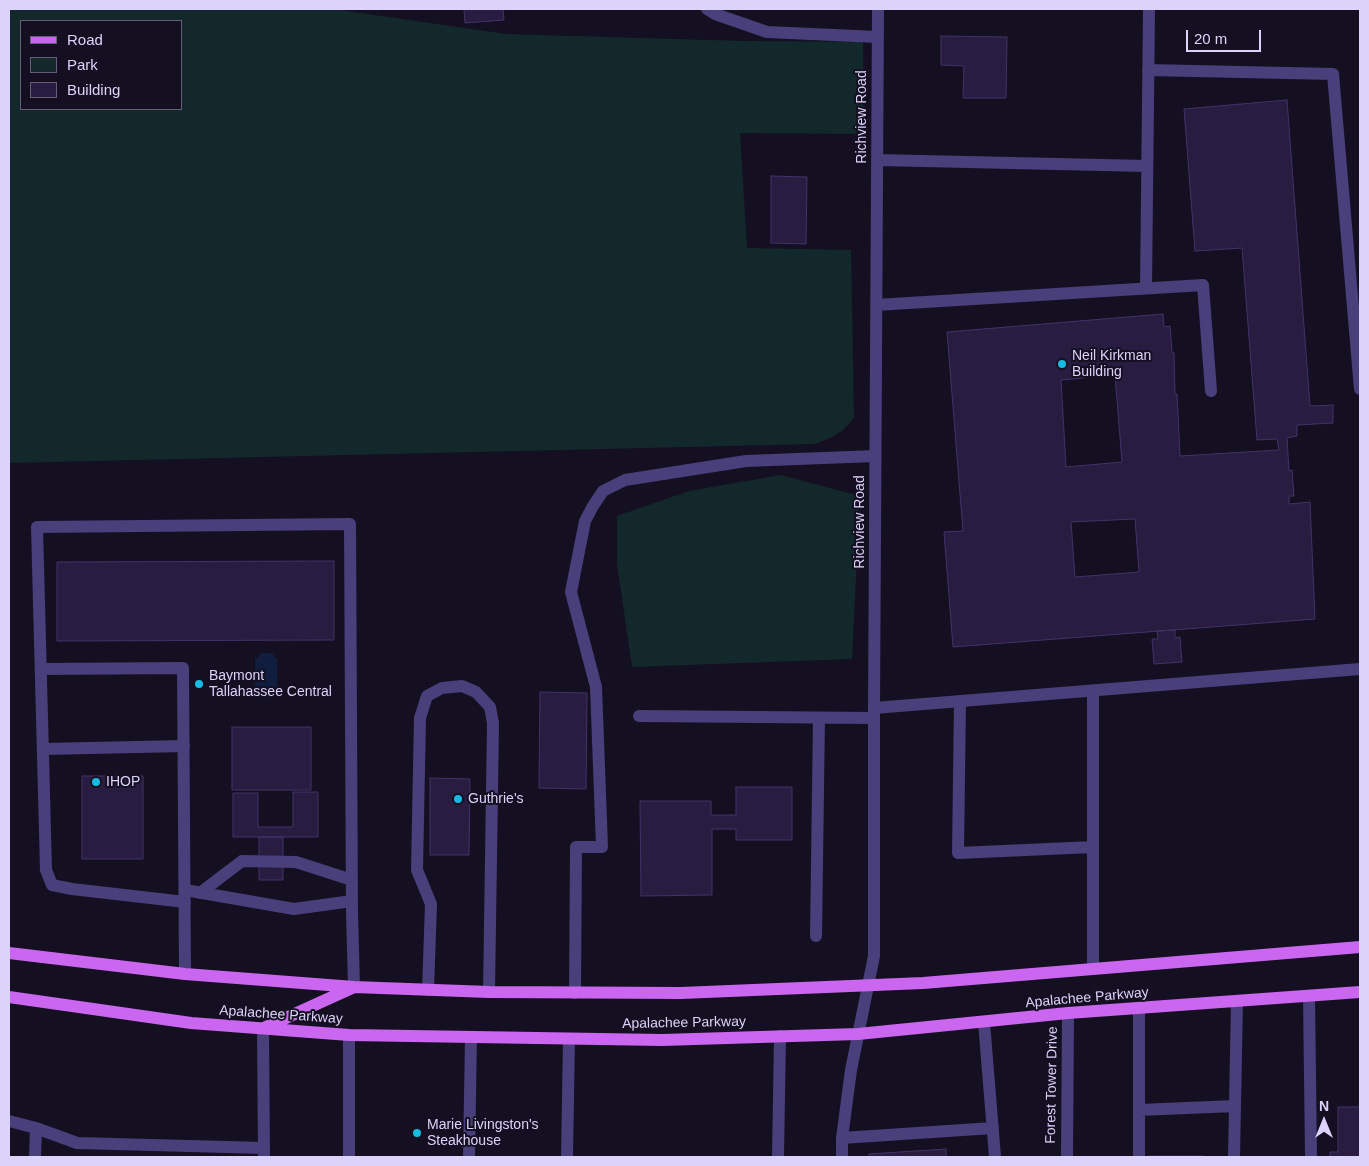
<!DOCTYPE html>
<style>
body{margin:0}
#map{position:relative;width:1369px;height:1166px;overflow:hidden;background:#141021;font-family:Helvetica,sans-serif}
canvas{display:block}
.frame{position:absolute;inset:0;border:10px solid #dcd3fb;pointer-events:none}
.legend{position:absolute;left:20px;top:20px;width:162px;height:90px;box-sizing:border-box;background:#141021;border:1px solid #645e78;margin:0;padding:6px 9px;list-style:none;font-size:15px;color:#dcd3fb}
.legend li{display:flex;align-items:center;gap:10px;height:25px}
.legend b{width:25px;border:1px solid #645e78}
.north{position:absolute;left:1299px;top:1096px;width:50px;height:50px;-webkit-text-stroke:4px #141021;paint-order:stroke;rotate:0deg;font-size:14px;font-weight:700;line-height:20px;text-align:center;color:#dcd3fb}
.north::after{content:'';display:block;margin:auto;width:18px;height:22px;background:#dcd3fb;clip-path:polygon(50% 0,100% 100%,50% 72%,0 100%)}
.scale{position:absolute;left:1186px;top:30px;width:75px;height:22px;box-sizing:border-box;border:2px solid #dcd3fb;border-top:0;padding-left:6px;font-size:15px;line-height:18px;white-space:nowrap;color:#dcd3fb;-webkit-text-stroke:4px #141021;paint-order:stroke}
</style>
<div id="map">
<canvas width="1369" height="1166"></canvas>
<div class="frame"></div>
<ul class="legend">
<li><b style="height:6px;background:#ca66ef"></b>Road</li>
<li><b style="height:14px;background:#13282a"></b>Park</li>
<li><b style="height:14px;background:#281d40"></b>Building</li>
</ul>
<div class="north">N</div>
<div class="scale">20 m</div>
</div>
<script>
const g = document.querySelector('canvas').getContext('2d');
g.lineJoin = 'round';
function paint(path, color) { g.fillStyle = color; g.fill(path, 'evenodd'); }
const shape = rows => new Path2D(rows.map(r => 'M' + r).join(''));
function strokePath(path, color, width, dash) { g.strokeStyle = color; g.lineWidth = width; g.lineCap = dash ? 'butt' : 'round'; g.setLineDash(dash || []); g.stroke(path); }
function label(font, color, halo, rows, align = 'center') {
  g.font = font + ' Helvetica,sans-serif'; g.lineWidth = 4; g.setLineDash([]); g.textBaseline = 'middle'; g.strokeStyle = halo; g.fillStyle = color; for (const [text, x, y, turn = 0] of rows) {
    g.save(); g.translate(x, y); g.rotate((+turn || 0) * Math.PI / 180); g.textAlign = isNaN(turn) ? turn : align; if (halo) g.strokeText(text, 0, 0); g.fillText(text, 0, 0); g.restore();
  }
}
const green = shape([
 [9,9,333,9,506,34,744,41,863,42,864,134,740,133,747,248,851,250,854,418,842,431,830,438,814,444,9,463],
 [21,21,181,21,181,109,21,109],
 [781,475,860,496,852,659,632,667,617,564,617,516,689,491]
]);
const water = shape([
 [260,653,272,653,275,658,277,658,277,693,274,693,272,698,260,698,258,693,255,693,255,658,258,658]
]);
const building = shape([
 [464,9,503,9,504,20,465,23,464,9],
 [941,36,1007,37,1006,98,963,98,964,66,941,65,941,36],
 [1287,100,1310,406,1333,405,1333,423,1297,425,1297,436,1287,438,1289,471,1292,470,1294,496,1289,496,1289,504,1310,502,1315,619,953,647,944,532,963,531,947,332,1163,314,1164,327,1170,326,1172,352,1174,353,1175,394,1177,394,1180,456,1279,450,1277,439,1257,440,1242,248,1195,251,1184,109,1287,100],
 [1115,375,1122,462,1066,467,1061,380,1115,375],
 [1135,519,1139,572,1075,577,1071,522,1135,519],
 [771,176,807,177,806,244,771,243,771,176],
 [334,561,334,640,57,641,57,562,334,561],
 [1175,630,1175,638,1180,637,1182,662,1154,664,1152,639,1158,639,1157,631,1175,630],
 [540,692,587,693,586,789,539,788,540,692],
 [232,727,311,727,311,790,232,790,232,727],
 [82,776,143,776,143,859,82,859,82,776],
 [430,778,470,779,469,855,430,855,430,778],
 [736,787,792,787,792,840,736,840,736,829,712,829,712,895,641,896,640,801,711,801,711,815,736,815,736,787],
 [293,792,318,792,318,837,233,837,233,793,258,793,258,827,293,827,293,792],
 [259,837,283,837,283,880,259,880,259,837],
 [1338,1107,1360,1107,1360,1157,1330,1157,1330,1152,1338,1152,1338,1107],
 [946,1149,946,1157,869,1157,869,1154,946,1149],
 [1149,1156,1204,1156,1204,1157,1149,1157,1149,1156]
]);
const minor = shape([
 [707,9,715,14,767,32,878,37],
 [1148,70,1333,74,1360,389],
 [877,160,1147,166],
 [1146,288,1149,9],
 [876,305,1203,285,1211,391],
 [41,669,183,668,185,974],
 [960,701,958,853,1093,847],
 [874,708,1360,669],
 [639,716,874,718],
 [43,749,184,746],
 [185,890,294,909,352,901],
 [200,893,242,861,296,862,352,880],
 [185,902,72,889,52,885,46,870,37,527,350,524,352,912,354,987],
 [816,936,819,718],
 [1093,969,1093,691],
 [428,990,431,904,417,870,420,718,427,696,442,688,462,686,476,692,490,707,493,723,489,992],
 [575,993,576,847,602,847,596,687,571,592,585,521,593,506,603,491,625,480,746,461,875,456],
 [1309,996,1311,1157],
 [1139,1008,1139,1157],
 [984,1022,995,1157],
 [263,1028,264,1157],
 [1139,1110,1235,1106],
 [9,1121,36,1128,77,1143,264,1148],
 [842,1138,993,1128],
 [35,1157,36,1128],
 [349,1157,349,1035],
 [469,1157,471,1037],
 [567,1157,569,1039],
 [778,1157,780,1036],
 [842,1157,842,1138,851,1070,874,956,874,708,878,9],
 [1067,1157,1068,1013],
 [1234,1157,1237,1001]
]);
const major = shape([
 [9,953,185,974,354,987,489,992,681,993,923,983,1360,947],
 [9,997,191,1023,349,1035,662,1040,858,1034,1068,1013,1360,992],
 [266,1027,352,988]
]);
const markers = [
 [1062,364,5,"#17bae3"],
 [199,684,5,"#17bae3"],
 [96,782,5,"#17bae3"],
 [458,799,5,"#17bae3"],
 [417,1133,5,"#17bae3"]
];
const streetNames = [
 ["Richview Road",862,117,-90],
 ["Richview Road",860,522,-90],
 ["Apalachee Parkway",1087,998,-5],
 ["Apalachee Parkway",281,1015,4],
 ["Apalachee Parkway",684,1023,-1],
 ["Forest Tower Drive",1052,1085,-89]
];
const poiNames = [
 ["Neil Kirkman",1072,356],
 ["Building",1072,372],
 ["Baymont",209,676],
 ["Tallahassee Central",209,692],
 ["IHOP",106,782],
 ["Guthrie's",468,799],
 ["Marie Livingston's",427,1125],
 ["Steakhouse",427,1141]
];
paint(green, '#13282a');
paint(water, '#101d3f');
paint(building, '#281d40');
strokePath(building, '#423269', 1);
strokePath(minor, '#483f7b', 12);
strokePath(major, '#ca66ef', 12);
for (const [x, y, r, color] of markers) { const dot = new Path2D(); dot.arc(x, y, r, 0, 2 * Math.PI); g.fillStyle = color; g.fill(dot); strokePath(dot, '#141021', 2); }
label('14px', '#dcd3fb', '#141021', streetNames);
label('14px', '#dcd3fb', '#141021', poiNames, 'left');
</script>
